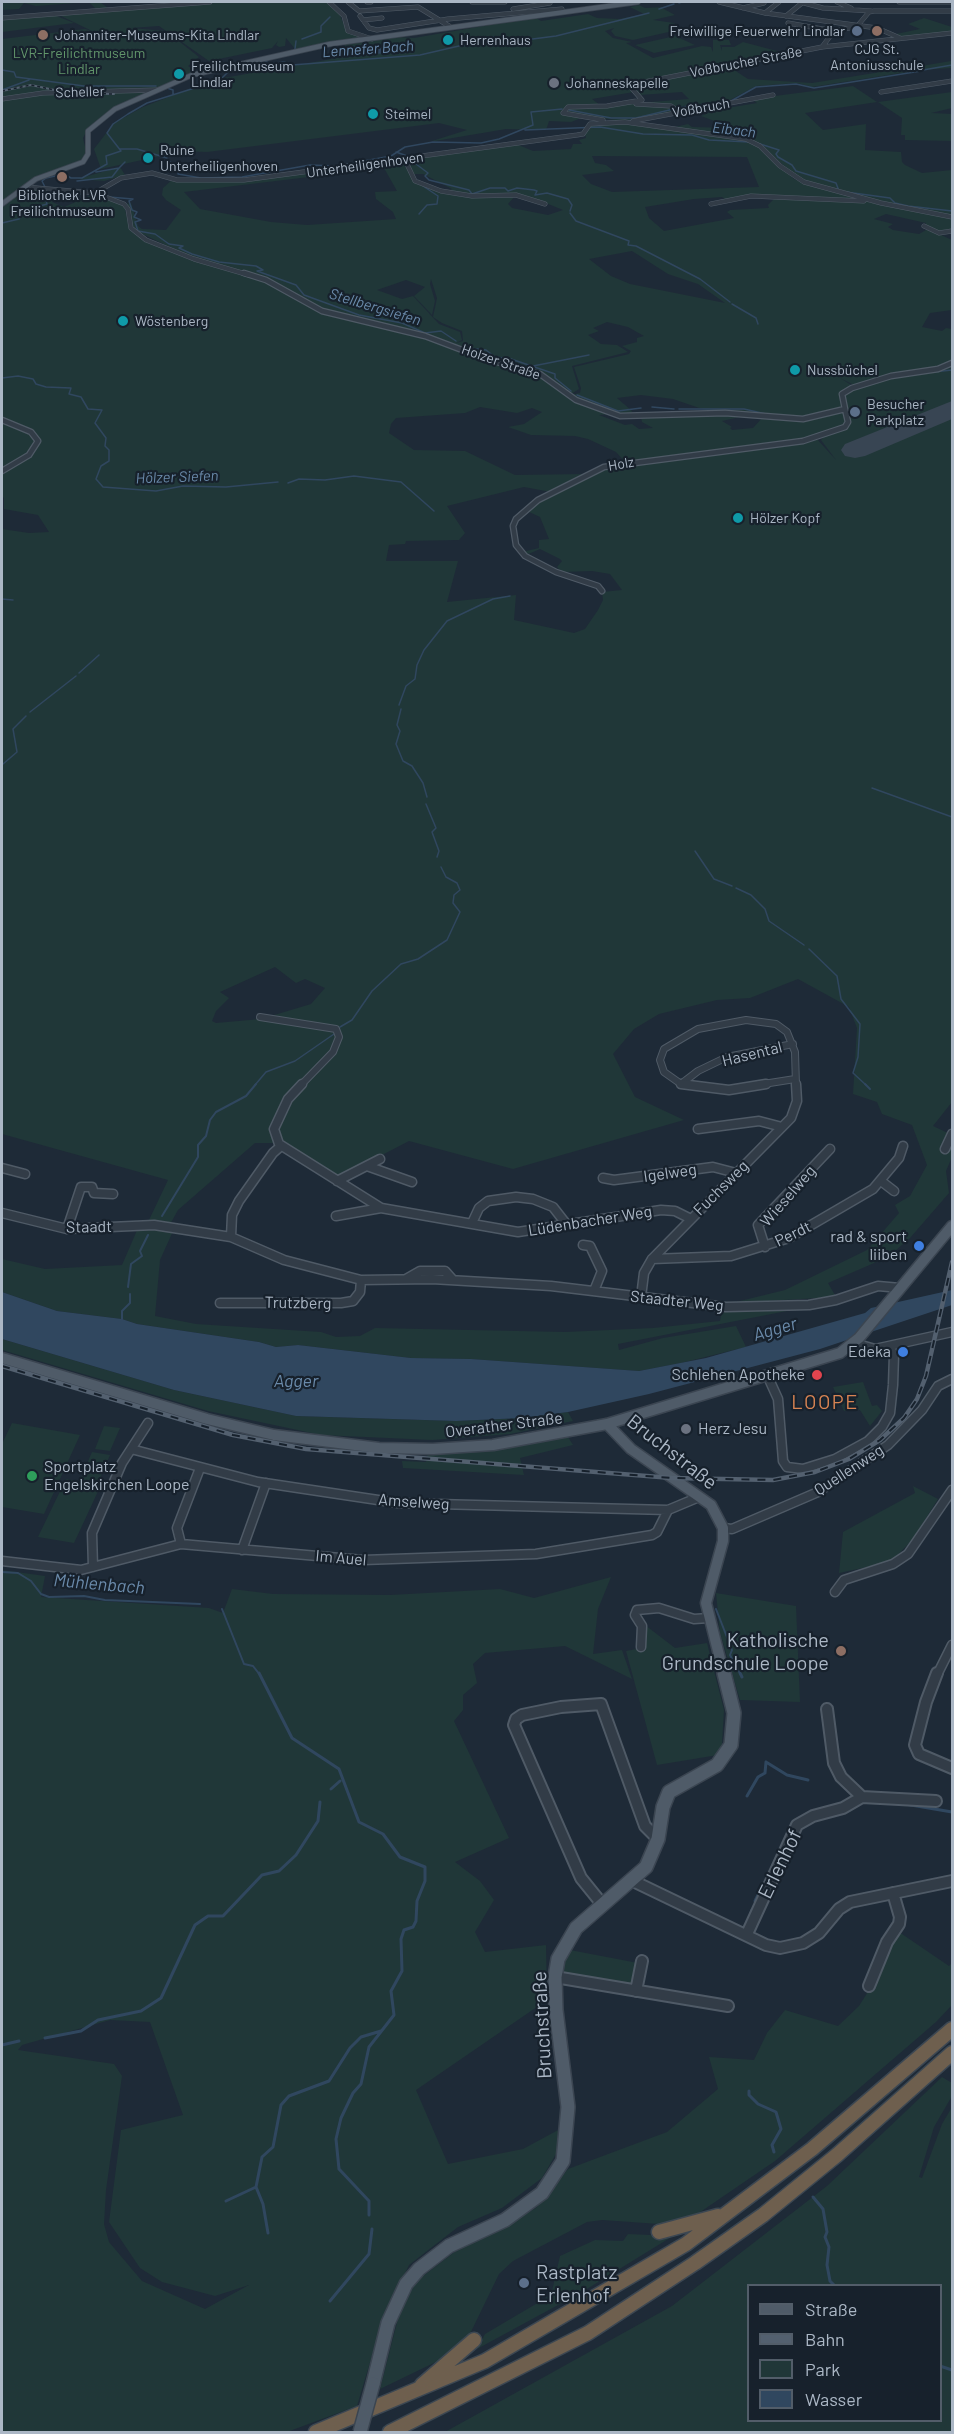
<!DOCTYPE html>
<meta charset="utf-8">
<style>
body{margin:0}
#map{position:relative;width:954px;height:2434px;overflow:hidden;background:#1e2a37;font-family:Barlow,sans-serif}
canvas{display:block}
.frame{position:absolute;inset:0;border:3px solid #abb7c5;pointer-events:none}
.legend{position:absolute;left:747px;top:2284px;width:195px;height:138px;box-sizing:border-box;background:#17212c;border:2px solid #525d69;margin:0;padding:8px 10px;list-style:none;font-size:18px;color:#abb7c5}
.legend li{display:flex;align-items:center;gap:12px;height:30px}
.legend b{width:30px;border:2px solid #525d69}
</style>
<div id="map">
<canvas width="954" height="2434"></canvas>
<div class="frame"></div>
<ul class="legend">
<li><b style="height:8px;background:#4f5b68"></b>Straße</li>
<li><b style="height:8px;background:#53606f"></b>Bahn</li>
<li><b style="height:16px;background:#203738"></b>Park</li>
<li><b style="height:16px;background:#30475f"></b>Wasser</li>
</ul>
</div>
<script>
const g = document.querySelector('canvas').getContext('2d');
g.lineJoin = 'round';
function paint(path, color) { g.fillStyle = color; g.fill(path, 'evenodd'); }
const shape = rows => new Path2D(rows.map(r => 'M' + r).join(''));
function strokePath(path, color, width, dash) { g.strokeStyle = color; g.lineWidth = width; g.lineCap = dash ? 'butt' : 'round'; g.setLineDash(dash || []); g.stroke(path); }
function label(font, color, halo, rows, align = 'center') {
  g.font = font + ' Barlow,sans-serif'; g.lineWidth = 4.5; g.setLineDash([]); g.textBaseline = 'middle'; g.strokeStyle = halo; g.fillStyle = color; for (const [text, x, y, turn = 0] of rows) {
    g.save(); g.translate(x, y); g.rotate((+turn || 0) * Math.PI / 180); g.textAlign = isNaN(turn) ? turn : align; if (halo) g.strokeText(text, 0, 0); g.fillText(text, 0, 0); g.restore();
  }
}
const green = shape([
 [2,2,100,2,108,8,96,9,89,2,36,6,24,3,19,9,2,10],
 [228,2,327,2,340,15,346,30,364,37,296,50,286,38,285,46,279,47,276,45,278,41,272,48,209,61,159,26,131,28,166,31,199,57,188,66,198,73,157,89,128,89,154,90,121,105,88,128,83,138,86,151,83,161,33,179,2,203,2,99,15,96,2,98,2,39,85,29,92,31,59,15],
 [639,5,645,8,665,7,662,8,675,15,653,20,674,23,682,29,633,40,615,36,611,31,614,28,605,31,613,38,632,42,626,43,653,58,702,46,711,47,713,52,713,40,729,40,731,45,720,45,722,51,722,47,734,47,743,42,788,54,728,66,748,79,812,83,887,71,898,65,909,68,951,61,952,68,920,70,812,87,797,83,756,86,730,100,675,107,675,112,630,122,586,116,571,122,549,121,546,130,506,129,435,141,432,141,467,130,439,123,207,152,183,151,101,169,94,149,114,123,143,107,212,80,343,57,345,43,396,37,414,38,535,17,541,21,588,14,597,18,619,19,644,14,630,7],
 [648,81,654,89,633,89,640,95,682,92,689,99,601,106,592,99,634,92,627,84],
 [54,15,74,23,2,32,2,19],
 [924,18,952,27,952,32,900,37,896,34,920,29,908,24],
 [675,36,695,45,654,53,635,45],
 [853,86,877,102,805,113,823,130,866,124,865,150,901,152,902,162,905,165,922,173,952,170,952,216,880,202,802,181,761,146,754,143,794,179,808,185,870,200,868,202,952,218,952,230,942,233,925,226,926,223,886,214,874,219,893,224,888,227,893,230,919,234,928,229,952,240,952,310,930,313,922,327,942,331,946,328,952,329,952,362,940,368,895,374,856,386,840,378,853,386,841,393,843,408,818,413,804,418,782,417,802,419,826,412,844,411,847,419,843,427,806,440,702,452,626,463,616,452,588,439,575,436,531,435,508,427,524,424,542,412,532,408,517,413,480,407,465,413,396,418,391,424,389,433,414,450,465,451,515,475,587,474,551,492,524,487,447,506,465,533,459,540,406,541,405,544,389,545,386,561,458,561,447,602,516,595,514,620,574,633,585,629,598,610,603,600,602,592,622,590,610,574,592,571,562,572,557,567,562,561,560,559,540,549,526,555,522,552,539,548,539,540,549,539,540,517,527,511,538,501,608,466,688,455,797,443,816,438,836,460,821,440,825,435,847,426,849,419,844,396,845,392,897,375,941,369,952,364,952,1102,933,1126,952,1135,952,1157,946,1171,949,1193,910,1238,888,1257,828,1283,836,1297,732,1303,785,1290,867,1250,899,1213,895,1205,910,1196,927,1165,912,1125,882,1114,877,1102,853,1094,857,1028,849,1007,798,979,750,998,717,1000,659,1014,634,1029,613,1054,635,1097,684,1120,513,1169,409,1141,338,1178,281,1143,255,1143,178,1210,168,1228,174,1229,160,1260,155,1316,196,1324,321,1332,336,1337,360,1336,375,1328,565,1332,653,1328,720,1321,722,1309,797,1309,618,1344,619,1350,663,1338,736,1326,746,1347,681,1363,639,1371,471,1359,411,1358,298,1345,276,1347,259,1342,137,1324,122,1319,57,1311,2,1292,2,1259,45,1269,122,1265,138,1228,149,1220,168,1180,2,1134,2,529,29,533,49,532,38,515,4,509,4,498,2,496,2,471,17,463,2,470,2,205,24,189,29,188,58,190,52,202,64,207,94,194,124,205,128,223,132,231,148,240,189,256,134,230,129,223,125,204,131,203,138,226,142,229,166,230,181,210,166,200,162,195,163,188,173,179,243,180,401,160,404,161,414,181,444,192,452,189,423,174,413,174,407,160,516,144,533,151,571,149,573,144,582,144,579,140,586,138,585,134,588,126,596,123,631,123,714,133,675,127,688,124,692,127,733,128,701,116,715,110,757,103,751,99],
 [592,156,747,157,759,187,612,192,591,184,582,175,614,171,606,165,595,163],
 [384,168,397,191,375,192,376,199,393,212,396,219,307,225,271,222,200,209,184,192],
 [516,195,536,199,563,210,548,215,512,208,508,204],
 [747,196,776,197,768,205,769,208,730,210,727,212,734,218,664,231,649,218,645,207,694,199,722,197,728,201],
 [632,251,668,274,698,284,725,303,630,284,611,276,589,259],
 [431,279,437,298,433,317,442,323,462,331,463,341,456,343,462,340,460,332,439,324,413,296,402,299,377,290,406,280,425,287,414,296,432,315,435,301,430,284],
 [607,322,628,327,644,336,637,338,637,342,622,346,631,351,629,354,574,367,581,388,580,393,571,395,574,399,630,417,632,411,617,398,641,395,673,399,714,413,772,416,764,416,753,428,732,430,730,428,732,427,722,421,740,417,739,414,661,414,641,417,642,422,653,428,639,429,632,424,625,425,599,415,611,414,575,401,540,375,482,358,417,334,448,341,489,359,539,373,571,394,579,389,572,366,628,352,617,345,601,344,588,335,599,331,593,328],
 [275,967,296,983,305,979,325,988,311,1004,261,1019,216,1023,212,1021,216,1011,229,998,220,992],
 [952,92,952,108,931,113,952,114,952,141,905,140,905,135,901,135,902,118,878,102],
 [120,167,125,175,104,181,77,179],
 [2,1339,174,1390,296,1416,456,1421,522,1418,568,1412,573,1421,510,1434,432,1440,321,1435,208,1411,2,1350],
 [863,1382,872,1406,877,1405,882,1411,870,1426,860,1410,844,1411,833,1387],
 [12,1423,80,1435,44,1514,2,1507,2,1444],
 [104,1426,120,1428,110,1451,95,1449],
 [568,1437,573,1445,520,1458,524,1475,403,1468,402,1461,426,1462,428,1452,490,1449],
 [92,1452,110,1455,98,1483,80,1480],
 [66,1479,101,1485,74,1543,38,1537],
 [913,1486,938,1499,913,1539,891,1562,839,1573,843,1532,915,1493],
 [2,1570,45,1576,41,1597,209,1608,223,1613,232,1589,273,1594,390,1595,500,1589,534,1598,611,1577,598,1609,593,1654,622,1650,632,1679,565,1646,485,1653,473,1664,477,1683,463,1695,463,1710,454,1721,509,1838,455,1862,480,1881,494,1900,475,1932,485,1952,546,1945,547,2000,416,2090,448,2164,523,2149,560,2129,560,2147,542,2178,502,2208,458,2227,409,2265,383,2319,357,2406,287,2432,2,2432],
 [110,2020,150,2022,183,2115,121,2130,109,2222,140,2268,162,2282,215,2296,249,2285,205,2309,142,2281,109,2242,104,2224,106,2190,122,2076,114,2064,18,2050,22,2045],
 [716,1593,796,1606,800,1702,740,1700,720,1633],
 [645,1625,675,1648,707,1643,724,1710,722,1744,718,1755,657,1765,626,1651,642,1648],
 [899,1932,949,1966,952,1963,952,2005,936,2022,775,2161,693,2217,659,2224,602,2220,587,2222,513,2261,499,2274,468,2338,442,2359,380,2389,401,2307,418,2280,453,2253,536,2208,568,2169,667,2132,718,2089,709,2057,754,2060,767,2033,785,2010,838,2026,859,2006,871,1987,888,1947],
 [570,1950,638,1963,633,1986,571,1977,561,1971],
 [942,2077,952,2083,952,2096,934,2127,919,2177,922,2178,942,2124,952,2107,952,2432,445,2432,672,2306,827,2186],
 [748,2286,940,2286,940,2420,748,2420],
 [628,2234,673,2236,582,2292,477,2349,485,2334,546,2298,552,2291,560,2256,595,2240,623,2241]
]);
const water = shape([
 [354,46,372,46,400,49,397,53,345,55,345,48],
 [952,1290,952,1305,820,1349,649,1394,568,1412,522,1418,456,1421,296,1416,174,1390,2,1339,2,1292,57,1311,122,1319,137,1324,259,1342,276,1347,298,1345,411,1358,471,1359,639,1371,706,1358,865,1313,871,1308]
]);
const streamFar2 = shape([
 [679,3,682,2],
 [659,9,674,4],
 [302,39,321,32,321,26,330,17],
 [487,39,494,37,517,41,556,36,649,13],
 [295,49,296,41],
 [258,62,267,61],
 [2,70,14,72,16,77,84,86,156,86],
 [923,70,952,65],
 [167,88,173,90,173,94],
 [2,90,29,80],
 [569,110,611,118,636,118,682,107,731,101,756,87,796,84,814,88,921,71],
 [525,130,600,127,643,134,692,135,709,140,749,142],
 [757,143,779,150,776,154,778,157,792,165,796,171,836,183,839,191],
 [120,149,137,149,167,158],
 [396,152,413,158],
 [168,160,179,169,178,174,201,178,242,177,310,165,337,166,391,156,405,147,433,142,481,143,499,139,533,125,531,112,562,109],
 [415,160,416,164,428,173,425,176,429,180,469,190,472,194,490,188,505,188,508,191,517,188,534,190,537,191,535,195,547,193,568,199,572,205,570,211],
 [96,172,119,168,125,162],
 [77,181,112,177,119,168],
 [45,187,42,181,46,178,64,174,71,178,82,178,107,164,106,156,121,151,107,133,113,124,128,114,147,103,220,80,231,69,284,62,292,65,420,55,485,40],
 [846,192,890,198,895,203,908,206,952,211],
 [44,197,52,191],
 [109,197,133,199,129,201,132,210,137,212,134,217,141,220,135,222,138,231,155,234,169,244,183,246,179,248,192,254,219,262,256,266,263,270,257,271,296,285,304,295,359,315,402,323,425,333,441,331,456,341],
 [570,213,576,221,629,241,628,245,636,246,700,279,730,302],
 [419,214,427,205,437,204,438,196,423,186],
 [2,223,19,219,22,214,36,213,33,208,47,204,44,190],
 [732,304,756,318,758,324],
 [464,344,468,348,486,350,495,357,511,359,555,374,555,378,571,391],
 [533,366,589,355],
 [933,372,952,370],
 [2,378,18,376,33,379,36,384,46,387,71,388,69,394,81,397,88,409,102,410,95,423,106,438,105,446,109,450,109,461,101,466,96,479,103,487,156,491,183,486,226,487,278,482],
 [577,395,618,411,641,408],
 [652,407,674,409],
 [679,409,744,409,766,414],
 [288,483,299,479,325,480,354,476,401,482,434,511],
 [2,599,13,600],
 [79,673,99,655],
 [399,705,406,686,415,679,417,665,424,650,447,621,493,599,510,596],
 [401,709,397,725,400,731,396,744,403,761,412,766,423,783,427,797],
 [30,712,76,676],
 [3,764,17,752,13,729,26,716],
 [872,788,952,817],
 [426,804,436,828,432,832,439,851,437,857],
 [695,851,714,879,732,886],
 [736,888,751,895,765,909,769,921,804,945],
 [809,949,837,976,841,999,860,1024,858,1057,853,1073,866,1085],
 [340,1027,352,1020,372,991,401,964,418,959,447,940,460,912,453,903,454,895,460,890,457,883,446,877,441,867],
 [255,1085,266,1072,295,1061,334,1034]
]);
const streamFar1 = shape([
 [865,1084,870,1089],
 [162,1216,198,1157,198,1145,206,1136,210,1120,216,1112,246,1096,256,1084],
 [128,1287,131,1264,142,1256,140,1251,148,1235],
 [122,1319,122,1311,130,1303,130,1294],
 [2,1572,18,1573,31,1581,41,1594,49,1597,84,1596,105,1600,200,1604],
 [222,1609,244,1664,253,1666,260,1675],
 [716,1609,732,1650,730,1655,741,1675]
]);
const stream = shape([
 [259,1673,292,1738,339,1769,359,1822,383,1834,400,1857,425,1867,425,1881,417,1901,416,1921,413,1927,404,1930,401,1939,402,1971,391,1991,394,2015,369,2047,361,2084,353,2093,341,2118,336,2139,339,2169,369,2201,369,2215],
 [740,1673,742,1677],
 [766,1762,787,1775,808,1780],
 [331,1789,340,1781],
 [747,1796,758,1777,765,1773,766,1762],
 [905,1804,952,1812],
 [755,1901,760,1891],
 [750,1916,752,1910],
 [45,2038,81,2031,98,2020,141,2011,161,1998,195,1925,208,1916,223,1916,262,1875,279,1871,296,1855,318,1821,320,1802],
 [2,2045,19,2041],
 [749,2091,749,2095,758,2104,776,2112,781,2129,772,2145,774,2152],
 [256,2187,263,2204,268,2233],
 [813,2197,823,2209,827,2232,825,2237,829,2247,827,2265,830,2281,835,2286],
 [226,2201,256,2187,262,2157,273,2147,281,2105,289,2096,329,2081,350,2048,361,2037,381,2031],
 [330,2301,369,2254,372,2229],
 [940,2366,952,2370]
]);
const runway = shape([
 [952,401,952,419,865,456,855,458,845,456,841,450,845,444,952,401]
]);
const minorFar4 = shape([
 [329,2,344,16,348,31,372,39],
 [348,2,359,11,418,7,449,26],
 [367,2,371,2],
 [472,2,505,2],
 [719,2,765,13,877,28,900,38],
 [800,2,823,8,871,11],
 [837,2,851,8],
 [899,2,952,2],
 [743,8,764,3],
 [513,9,550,3],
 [765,13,779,2],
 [360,16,369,28,377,30,448,19,562,9],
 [786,16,802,3],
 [2,18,210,2],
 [363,20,382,18],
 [788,23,834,31],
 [859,24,869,12,874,11,952,11],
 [822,47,834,31,854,27],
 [629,85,822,47,952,33],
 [881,92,952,81],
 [2,99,43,93,158,90],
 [636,104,671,106,678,111],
 [603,120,563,113,568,107,607,106,642,100,629,85],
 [633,121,773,95],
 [405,160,415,181,441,191,472,196,516,195,545,204],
 [25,187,95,193,121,178,152,173,177,180,244,180,577,135,583,134,590,124,625,122,746,139,760,146,780,166,804,182,881,203,952,217],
 [95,193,124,204,128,209,131,228,146,240,194,259,249,275],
 [711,204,751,196,864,201],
 [924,226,939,233,952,231]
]);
const minorFar3 = shape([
 [244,273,266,280,322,311,425,336,486,359,540,374,576,400,620,416,725,413,803,419,845,409,842,394,852,388,891,376,938,369,952,363],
 [2,420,31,432,38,441,29,455,2,471],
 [602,591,598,586,556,572,525,556,516,545,513,526,516,519,538,500,604,467,803,441,845,427,848,422,845,409]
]);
const minorFar2 = shape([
 [260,1017,336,1029,339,1037,333,1052,301,1085],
 [681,1084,698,1071,727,1057,793,1044],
 [689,1085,681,1084,664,1072,660,1060,664,1049,698,1029,746,1020,776,1024,787,1032,795,1052,796,1085],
 [757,1085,795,1079]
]);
const minorFar1 = shape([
 [302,1084,288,1099,274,1129,279,1144,381,1208,518,1232,661,1210,675,1211,691,1219],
 [681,1084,729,1090,766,1084],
 [698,1129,759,1121,782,1127],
 [945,1149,952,1134],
 [367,1166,412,1182],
 [2,1168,25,1174],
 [603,1178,614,1180,713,1167,736,1173],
 [337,1181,380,1159],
 [881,1181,894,1191],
 [2,1213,67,1229,154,1225,231,1237,284,1260,361,1280,432,1279,551,1286,726,1307,809,1305,836,1300,878,1286,900,1288],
 [336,1216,381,1208],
 [472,1223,479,1208,488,1201,516,1197,533,1199,553,1207,567,1225],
 [67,1229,81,1187,92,1187,94,1193,113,1194],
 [231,1237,232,1215,239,1201,273,1153,281,1146],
 [583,1245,590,1246,602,1271,594,1291],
 [765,1247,758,1225,830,1149],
 [652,1259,731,1256,789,1238,873,1189,899,1158,903,1146],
 [406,1279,420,1271,445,1271,453,1280],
 [641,1297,644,1273,652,1259,791,1118,797,1101,796,1084],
 [220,1303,341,1303,353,1301,360,1292,361,1280],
 [854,1343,875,1349,952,1332],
 [768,1377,778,1399,783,1461,787,1467,803,1469,835,1459,868,1441,882,1427,890,1413,893,1385,894,1355,889,1346],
 [131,1449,258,1482,398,1503,668,1510,699,1497],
 [723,1528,732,1529,818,1492,888,1445,922,1410,938,1386,952,1379],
 [181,1544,177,1528,200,1468],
 [242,1550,266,1483],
 [2,1561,81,1570,181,1544,363,1560,536,1554,652,1535,657,1532,668,1510],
 [93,1567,92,1533,122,1463,148,1423],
 [835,1592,844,1580,893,1564,908,1554,952,1490],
 [641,1647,642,1626,635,1615,637,1610,659,1608,694,1619,709,1618],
 [937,1675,952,1645]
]);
const minor = shape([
 [937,1673,926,1702,915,1745,919,1754,952,1768],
 [862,1797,936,1801],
 [633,1881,766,1945,780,1948,803,1943,819,1933,839,1909,850,1902,952,1881],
 [602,1904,581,1878,514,1725,516,1719,522,1715,561,1707,601,1704,645,1826,658,1839],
 [747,1934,797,1825,813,1816,843,1808,862,1797,841,1777,834,1763,827,1709],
 [555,1977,728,2006],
 [869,1986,887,1942,899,1924,900,1917,893,1893],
 [636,1991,642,1961]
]);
const majorFar2 = shape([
 [2,204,36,179,83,162,88,154,88,131,115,109,192,75,330,44,638,2]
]);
const majorFar1 = shape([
 [2,1358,207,1419,274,1435,379,1448,433,1449,493,1445,607,1424,840,1353,859,1338,952,1226],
 [607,1424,631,1449,711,1505,723,1528,723,1541,706,1603,724,1675]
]);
const major = shape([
 [373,2384,388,2323,406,2284,419,2269,449,2246,505,2220,542,2193,563,2161,568,2107,556,2010,555,1977,558,1959,576,1928,646,1867,658,1839,663,1807,669,1792,717,1765,731,1745,734,1713,724,1673]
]);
const highway = shape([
 [659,2232,718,2216],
 [422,2385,474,2340],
 [316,2432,485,2361,686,2244,812,2149,952,2029],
 [390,2432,588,2333,695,2263,763,2215,837,2155,952,2053]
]);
const railFar1 = shape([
 [2,91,31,85,59,91],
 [61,93,114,94]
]);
const rail = shape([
 [2,1366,233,1435,306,1449,672,1478,773,1480,815,1472,849,1459,880,1440,904,1418,917,1399,926,1376,952,1262]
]);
const majorBridge = shape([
 [360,2432,373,2384]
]);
const markers = [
 [857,31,6,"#5c6f8a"],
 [877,31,6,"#8d6e63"],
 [43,35,6,"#8d6e63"],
 [448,40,6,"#0f9aa8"],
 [179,74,6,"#0f9aa8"],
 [554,83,6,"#6b7280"],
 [373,114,6,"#0f9aa8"],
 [148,158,6,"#0f9aa8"],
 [62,177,6,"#8d6e63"],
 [123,321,6,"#0f9aa8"],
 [795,370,6,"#0f9aa8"],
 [855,412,6,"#5c6f8a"],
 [738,518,6,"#0f9aa8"],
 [919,1246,6,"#3f7fe0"],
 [903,1352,6,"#3f7fe0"],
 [817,1375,6,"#e0444e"],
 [686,1429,6,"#6b7280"],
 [32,1476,6,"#2e9e5b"],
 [841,1651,6,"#8d6e63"],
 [524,2283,6,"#5c6f8a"]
];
const farPoinames = [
 ["Freiwillige Feuerwehr Lindlar",845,31,"right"],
 ["Johanniter-Museums-Kita Lindlar",55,35],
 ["Herrenhaus",460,40],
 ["CJG St.",877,49,"center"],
 ["Antoniusschule",877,65,"center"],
 ["Freilichtmuseum",191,66],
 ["Lindlar",191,82],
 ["Johanneskapelle",566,83],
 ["Steimel",385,114],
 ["Ruine",160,150],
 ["Unterheiligenhoven",160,166],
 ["Bibliothek LVR",62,195,"center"],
 ["Freilichtmuseum",62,211,"center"],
 ["Wöstenberg",135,321],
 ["Nussbüchel",807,370],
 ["Besucher",867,404],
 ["Parkplatz",867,420],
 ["Hölzer Kopf",750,518]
];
const farParknames = [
 ["LVR-Freilichtmuseum",79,53],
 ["Lindlar",79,69]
];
const farStreetnames = [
 ["Voßbrucher Straße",746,62,-11],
 ["Scheller",80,92,-2],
 ["Voßbruch",701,108,-10],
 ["Unterheiligenhoven",365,165,-8],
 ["Holzer Straße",501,362,19],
 ["Holz",621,464,-10]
];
const farWaternames = [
 ["Lennefer Bach",368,49,-4],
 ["Eibach",734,130,7],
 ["Stellbergsiefen",375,307,17],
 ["Hölzer Siefen",177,477,-2]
];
const streetNames = [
 ["Hasental",752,1054,-14],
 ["Igelweg",670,1173,-8],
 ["Fuchsweg",721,1188,-45],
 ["Wieselweg",788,1196,-49],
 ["Lüdenbacher Weg",590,1221,-9],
 ["Staadt",89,1227,-1],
 ["Perdt",793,1234,-26],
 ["Staadter Weg",677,1301,6],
 ["Trutzberg",298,1303,1],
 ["Overather Straße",504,1425,-7],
 ["Quellenweg",849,1470,-33],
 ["Amselweg",414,1502,4],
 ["Im Auel",341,1558,5]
];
const poiNames = [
 ["rad & sport",907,1237],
 ["liiben",907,1255],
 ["Edeka",891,1352],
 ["Schlehen Apotheke",805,1375],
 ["Herz Jesu",698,1429,"left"],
 ["Sportplatz",44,1467,"left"],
 ["Engelskirchen Loope",44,1485,"left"]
];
const waterNames = [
 ["Agger",775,1329,-16],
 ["Agger",296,1381],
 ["Mühlenbach",99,1584,5]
];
const quarterNames = [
 ["LOOPE",825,1402]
];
const nearStreetnames = [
 ["Bruchstraße",672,1452,38],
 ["Erlenhof",780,1864,-64],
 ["Bruchstraße",542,2025,-93]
];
const nearPoinames = [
 ["Katholische",829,1640],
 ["Grundschule Loope",829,1663],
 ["Rastplatz",536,2272,"left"],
 ["Erlenhof",536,2295,"left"]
];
paint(green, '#203738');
paint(water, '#30475f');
strokePath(streamFar2, '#30475f', 1.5);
strokePath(streamFar1, '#30475f', 2);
strokePath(stream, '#30475f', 3);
paint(runway, '#384553');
strokePath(minorFar4, '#4f5a66', 5);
strokePath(minorFar3, '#4f5a66', 7);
strokePath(minorFar2, '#4f5a66', 8);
strokePath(minorFar1, '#4f5a66', 11);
strokePath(minor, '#4f5a66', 14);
strokePath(majorFar2, '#3b4551', 6);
strokePath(majorFar1, '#3b4551', 13);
strokePath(major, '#3b4551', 16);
strokePath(highway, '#3c4752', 17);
strokePath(minorFar4, '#323c47', 4);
strokePath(minorFar3, '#323c47', 4.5);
strokePath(minorFar2, '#323c47', 6);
strokePath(minorFar1, '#323c47', 8);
strokePath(minor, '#323c47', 10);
strokePath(majorFar2, '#4f5b68', 4.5);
strokePath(majorFar1, '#4f5b68', 10);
strokePath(major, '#4f5b68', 13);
strokePath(highway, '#6e5f4e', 14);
strokePath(railFar1, '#53606f', 2);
strokePath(rail, '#53606f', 4.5);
strokePath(railFar1, '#17212c', 1.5, [3]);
strokePath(rail, '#17212c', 2, [8]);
strokePath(majorBridge, '#3b4551', 16, []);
strokePath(majorBridge, '#4f5b68', 13);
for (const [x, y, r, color] of markers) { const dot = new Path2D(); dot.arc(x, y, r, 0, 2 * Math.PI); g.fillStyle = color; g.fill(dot); strokePath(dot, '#17212c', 2); }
label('14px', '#abb7c5', '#17212c', farPoinames, 'left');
label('14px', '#62966b', '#17212c', farParknames);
label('14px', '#abb7c5', '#17212c', farStreetnames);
label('italic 15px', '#6a8aaa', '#17212c', farWaternames);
label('16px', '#abb7c5', '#17212c', streetNames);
label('16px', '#abb7c5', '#17212c', poiNames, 'right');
label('italic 18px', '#6a8aaa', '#17212c', waterNames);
g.letterSpacing = '1.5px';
label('20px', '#d88453', '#17212c', quarterNames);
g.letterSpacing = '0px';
label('20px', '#abb7c5', '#17212c', nearStreetnames);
label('20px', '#abb7c5', '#17212c', nearPoinames, 'right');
</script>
